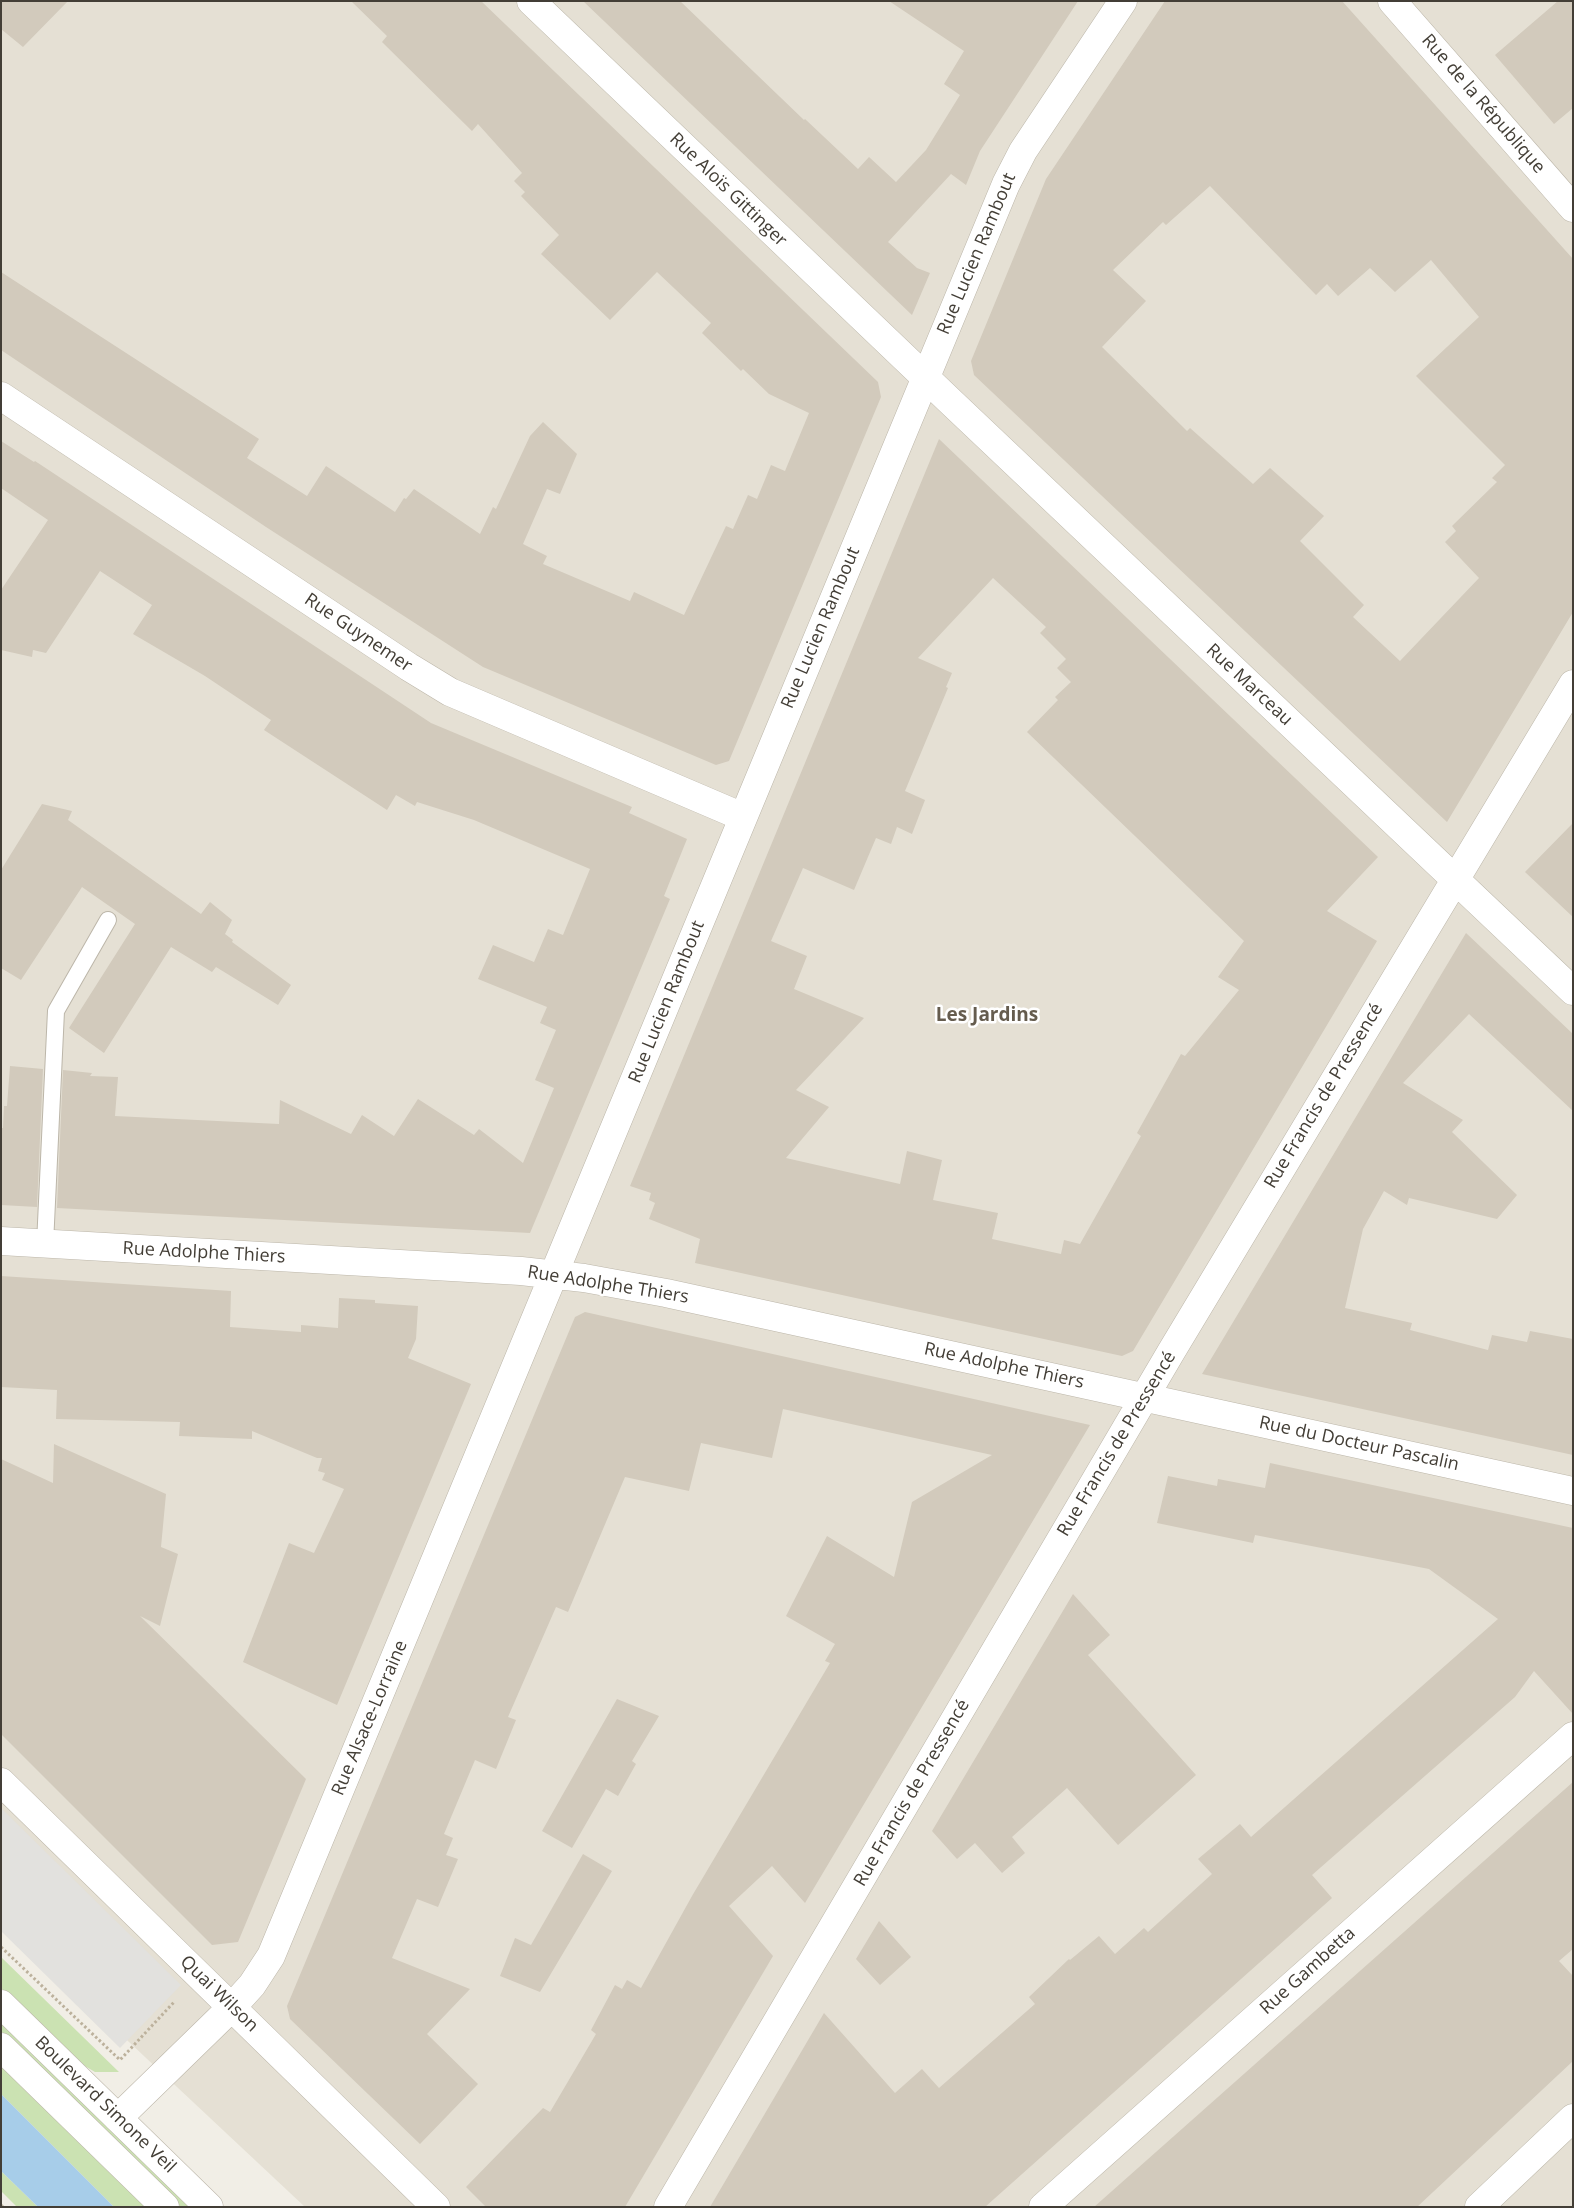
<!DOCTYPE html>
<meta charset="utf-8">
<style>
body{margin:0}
#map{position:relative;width:1574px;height:2208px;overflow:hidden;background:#f1eee6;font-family:"Open Sans",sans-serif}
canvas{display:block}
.frame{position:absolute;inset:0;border:2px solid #433e36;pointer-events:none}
</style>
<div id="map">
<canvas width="1574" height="2208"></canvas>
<div class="frame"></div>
</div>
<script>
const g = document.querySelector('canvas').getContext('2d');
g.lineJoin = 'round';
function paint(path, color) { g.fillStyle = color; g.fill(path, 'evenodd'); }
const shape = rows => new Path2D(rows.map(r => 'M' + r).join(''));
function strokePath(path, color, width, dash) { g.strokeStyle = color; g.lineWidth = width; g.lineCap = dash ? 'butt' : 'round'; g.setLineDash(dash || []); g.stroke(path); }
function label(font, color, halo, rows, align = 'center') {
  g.font = font + ' "Open Sans",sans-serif'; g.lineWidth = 5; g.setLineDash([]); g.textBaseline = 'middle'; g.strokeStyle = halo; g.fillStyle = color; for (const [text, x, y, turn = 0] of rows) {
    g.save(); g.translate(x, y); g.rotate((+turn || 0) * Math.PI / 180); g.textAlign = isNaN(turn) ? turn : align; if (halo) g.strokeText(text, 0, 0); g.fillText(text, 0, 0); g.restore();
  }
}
const residential = shape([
 [1,1,1573,1,1573,2207,305,2207,1,1922]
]);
const green = shape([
 [1,1957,119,2072,95,2072,73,2059,1,1988],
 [1,2017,195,2207,181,2207,1,2031],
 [1,2061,150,2207,114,2207,1,2094],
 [1,2171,38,2207,17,2207,1,2191]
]);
const parking = shape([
 [1,1808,181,1985,120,2048,1,1931]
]);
const water = shape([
 [1,2094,114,2207,38,2207,1,2171]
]);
const building = shape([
 [1,1,68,1,23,47,1,29],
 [351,1,481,1,878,382,881,397,729,761,716,765,483,667,266,527,1,350,1,272,259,439,247,458,307,496,326,466,395,512,404,498,406,499,414,489,480,534,493,507,496,509,530,436,543,422,577,454,560,494,547,489,523,544,547,556,543,564,630,601,634,592,684,615,726,526,733,529,748,495,757,499,771,465,785,471,809,413,769,394,743,369,741,371,702,333,711,323,657,272,610,320,541,254,559,235,521,196,525,192,514,181,522,173,478,124,472,131,382,42,387,36],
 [583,1,680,1,804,120,805,119,858,169,869,157,896,182,926,150,960,95,944,84,964,51,889,1,1078,1,980,151,966,185,951,174,888,242,917,268,930,273,912,315],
 [1165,1,1342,1,1573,259,1573,612,1447,822,974,375,971,361,1046,179],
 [1210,186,1316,295,1327,284,1338,296,1370,268,1395,292,1431,260,1479,317,1416,376,1505,465,1492,478,1497,482,1452,526,1456,531,1445,542,1479,578,1400,661,1353,617,1364,605,1300,541,1324,516,1270,468,1253,484,1190,428,1187,431,1102,347,1146,301,1113,270,1163,222,1166,225],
 [1558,1,1573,1,1573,108,1554,124,1495,55],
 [939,439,1378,857,1327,911,1377,941,1133,1351,1122,1356,695,1263,700,1239,649,1219,655,1203,649,1200,651,1193,630,1186],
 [993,578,1046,627,1040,633,1066,659,1057,668,1071,682,1055,697,1058,700,1027,732,1244,941,1218,977,1239,990,1185,1056,1181,1054,1137,1133,1141,1136,1080,1244,1064,1240,1061,1254,992,1239,998,1213,933,1200,942,1160,907,1151,900,1184,786,1158,829,1107,796,1090,864,1018,794,989,807,956,771,941,803,868,854,890,876,838,891,844,897,827,912,834,925,800,905,791,948,688,946,687,952,673,918,658],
 [1,441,34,462,35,461,431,723,632,807,629,813,687,839,664,896,670,899,530,1233,57,1208,63,1070,92,1073,90,1076,118,1077,115,1116,279,1124,280,1100,351,1134,362,1115,394,1136,418,1099,474,1135,479,1129,523,1163,554,1088,535,1080,556,1030,540,1023,547,1007,478,979,493,945,534,962,548,929,563,935,590,869,474,820,417,802,415,806,396,795,387,810,264,730,271,720,205,676,133,634,152,605,100,571,46,653,33,650,32,657,1,650,1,590,48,520,1,488],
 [42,804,72,811,68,820,201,914,210,902,232,920,225,934,233,940,232,942,291,985,278,1005,216,967,212,972,171,947,104,1053,69,1028,135,924,82,887,21,980,1,968,1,870],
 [1573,823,1573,917,1525,872],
 [1466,933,1573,1034,1573,1111,1469,1014,1403,1083,1463,1120,1452,1132,1517,1195,1497,1219,1409,1198,1407,1205,1384,1191,1363,1229,1345,1308,1412,1323,1410,1330,1488,1350,1492,1335,1527,1342,1530,1331,1573,1339,1573,1455,1202,1374],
 [10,1066,43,1069,37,1207,1,1205,1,1128,3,1128,4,1106,7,1106],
 [1,1276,231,1291,230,1327,301,1332,301,1325,338,1328,339,1298,375,1300,375,1303,418,1306,416,1339,408,1358,471,1384,337,1705,243,1662,289,1543,314,1553,344,1489,322,1480,325,1473,318,1471,322,1458,317,1458,252,1431,252,1439,179,1436,180,1422,56,1419,57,1390,1,1387],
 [585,1312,1090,1425,805,1903,772,1866,729,1906,773,1956,625,2207,486,2207,466,2187,543,2108,550,2112,596,2034,591,2030,615,1985,622,1989,627,1980,641,1988,692,1896,830,1663,825,1661,835,1644,786,1616,827,1536,894,1577,912,1502,992,1455,783,1409,772,1458,701,1443,689,1491,625,1477,568,1612,556,1607,508,1717,516,1720,496,1769,475,1760,444,1834,453,1838,446,1855,458,1859,438,1907,417,1899,392,1958,470,1989,427,2034,478,2084,420,2144,290,2019,287,2006,575,1317],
 [54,1444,166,1494,161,1547,178,1554,160,1626,140,1616,306,1779,238,1942,212,1945,1,1734,1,1459,53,1483],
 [1270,1463,1573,1528,1573,1714,1534,1671,1515,1697,1312,1875,1332,1898,985,2207,710,2207,824,2013,895,2093,922,2069,939,2088,1035,2004,1029,1997,1069,1959,1070,1960,1099,1936,1115,1954,1144,1928,1148,1932,1212,1874,1198,1859,1240,1824,1251,1837,1498,1619,1429,1569,1255,1535,1253,1543,1157,1523,1168,1476,1217,1486,1218,1479,1265,1488],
 [1073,1594,1110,1635,1088,1655,1196,1775,1118,1845,1067,1788,1012,1837,1025,1853,1002,1873,975,1843,957,1859,932,1831],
 [617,1699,659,1716,632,1761,636,1764,618,1796,606,1789,572,1848,542,1831],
 [1573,1782,1573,1949,1559,1961,1573,1976,1573,2061,1417,2207,1094,2207],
 [583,1854,612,1871,540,1992,500,1976,515,1938,531,1945],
 [879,1921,911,1957,880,1985,856,1959]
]);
const path = shape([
 [1,1947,120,2060,175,2001],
 [1,2205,3,2207]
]);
const service = shape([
 [45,1244,56,1011,108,920]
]);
const minor = shape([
 [531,1,951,402,1573,991],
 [1,396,409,667,450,692,743,817],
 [1,1241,521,1271,584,1278,666,1293,1573,1491],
 [1,1782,436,2207],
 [118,2118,232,2007,252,1985,271,1956,1006,184,1023,151,1123,1],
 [668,2207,1171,1352,1573,684],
 [1043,2207,1573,1736],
 [1479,2207,1573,2118]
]);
const tertiary = shape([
 [1392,1,1573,208],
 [1,2004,209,2207],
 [1,2047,165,2207]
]);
const streetNames = [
 ["Rue de la République",1483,104,49],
 ["Rue Aloïs Gittinger",728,190,44],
 ["Rue Lucien Rambout",977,254,-67],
 ["Rue Lucien Rambout",821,628,-67],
 ["Rue Guynemer",358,633,34],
 ["Rue Marceau",1249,685,43],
 ["Rue Lucien Rambout",667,1002,-68],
 ["Rue Francis de Pressencé",1324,1096,-59],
 ["Rue Adolphe Thiers",204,1253,3],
 ["Rue Adolphe Thiers",608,1285,9],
 ["Rue Adolphe Thiers",1004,1366,12],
 ["Rue Francis de Pressencé",1117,1444,-59],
 ["Rue du Docteur Pascalin",1359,1444,12],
 ["Rue Alsace-Lorraine",370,1718,-67],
 ["Rue Francis de Pressencé",912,1793,-60],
 ["Rue Gambetta",1308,1971,-42],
 ["Quai Wilson",219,1994,44],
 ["Boulevard Simone Veil",105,2105,44]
];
const neighbourhoodNames = [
 ["Les Jardins",987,1016]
];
paint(residential, '#e5e0d4');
paint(green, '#cbe2b2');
paint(parking, '#e2e1de');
paint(water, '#a7cde9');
paint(building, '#d2cabc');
strokePath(service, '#bcb6a9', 18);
strokePath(minor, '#bcb6a9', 29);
strokePath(tertiary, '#bcb6a9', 29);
strokePath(path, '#bcb19c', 3, [2.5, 2.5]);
strokePath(service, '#fff', 16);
strokePath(minor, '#fff', 28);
strokePath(tertiary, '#fff', 28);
label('18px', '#433e36', '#fff', streetNames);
label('bold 19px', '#655c4e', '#fff', neighbourhoodNames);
</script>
